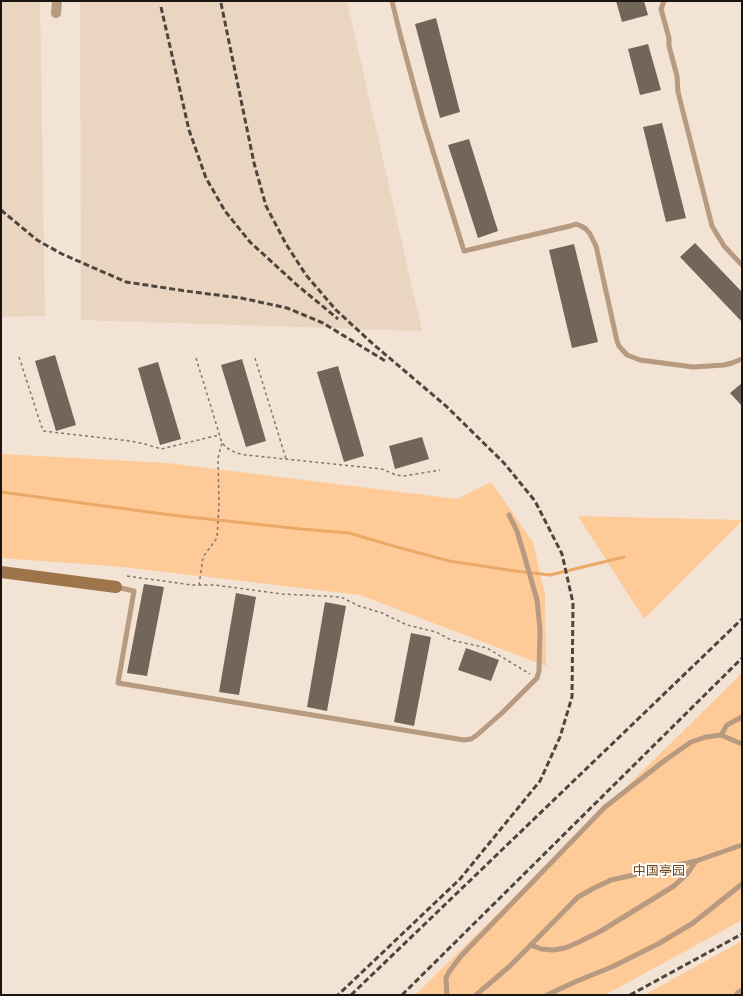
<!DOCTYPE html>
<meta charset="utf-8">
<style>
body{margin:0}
#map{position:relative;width:743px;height:996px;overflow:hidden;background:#f3e3d5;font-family:Barlow,sans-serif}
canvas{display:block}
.frame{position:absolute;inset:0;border:2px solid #1a1510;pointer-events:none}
</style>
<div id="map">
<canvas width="743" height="996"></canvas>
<div class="frame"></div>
</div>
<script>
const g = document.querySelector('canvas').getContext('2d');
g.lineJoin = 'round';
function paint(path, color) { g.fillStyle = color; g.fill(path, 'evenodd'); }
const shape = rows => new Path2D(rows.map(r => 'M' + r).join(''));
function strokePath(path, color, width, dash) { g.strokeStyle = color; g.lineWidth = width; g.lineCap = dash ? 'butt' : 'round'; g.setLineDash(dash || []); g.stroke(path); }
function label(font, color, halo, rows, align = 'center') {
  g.font = font + ' Barlow,"Noto Sans SC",sans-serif'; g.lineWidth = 4; g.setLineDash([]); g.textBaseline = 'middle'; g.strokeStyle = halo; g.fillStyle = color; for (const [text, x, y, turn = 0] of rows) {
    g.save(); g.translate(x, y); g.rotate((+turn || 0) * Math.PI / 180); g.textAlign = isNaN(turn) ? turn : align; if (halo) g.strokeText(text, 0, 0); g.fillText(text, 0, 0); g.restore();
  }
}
const built = shape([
 [1,1,40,1,45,316,1,317],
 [80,1,347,1,422,331,81,320]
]);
const green = shape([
 [1,454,167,463,457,499,491,482,533,542,545,595,546,666,360,595,123,567,1,558],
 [578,516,742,520,742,521,644,619],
 [742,673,742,920,605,995,415,995],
 [742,941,742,995,644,995]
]);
const stream = shape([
 [1,492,171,515,301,529,349,533,397,547,449,561,515,571,550,575,624,557]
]);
const building = shape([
 [616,1,644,1,648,15,622,22],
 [436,18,460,112,440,118,415,24],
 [648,44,661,90,640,95,628,49],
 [662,123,686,218,666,222,643,127],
 [469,139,498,231,478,238,448,145],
 [695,243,742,292,742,322,680,257],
 [574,244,598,342,572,348,549,250],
 [55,355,76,425,56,431,35,361],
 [242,359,266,441,246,447,221,365],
 [158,362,181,439,160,445,138,368],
 [338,366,364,456,344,462,317,372],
 [742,383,742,406,730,393],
 [422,437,429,459,395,469,389,446],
 [144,584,164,587,147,676,127,673],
 [236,593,256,597,239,695,219,692],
 [325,602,346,606,327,711,307,707],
 [411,633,431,637,414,726,394,722],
 [466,648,499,660,491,681,458,670]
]);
const path = shape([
 [19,357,43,431,130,441,145,444,161,449,219,435],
 [196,358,222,443,227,448,236,453,246,455,382,469,396,475,404,476,440,470],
 [255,358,286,459],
 [127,576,192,585,215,585,282,594,341,597,359,606,382,613,407,625,436,632,451,640,487,648,530,674],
 [199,585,203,557,217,538,219,505,218,458,222,443]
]);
const lane = shape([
 [392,1,401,38,423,119,464,251,570,226,576,224,581,226,586,229,590,234,596,246,617,341,619,346,627,355,640,360,693,367,724,365,732,363,742,359],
 [664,1,661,9,669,38,669,46,677,76,678,92,712,226,724,246,742,265],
 [116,587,134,591,118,683,464,740,471,739,477,735,503,712,537,678,539,671,540,629,537,600,523,551,517,531,509,515],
 [721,735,727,725,742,717],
 [531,945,541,949,553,950,565,948,577,943,601,931,674,886,687,874,696,861],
 [447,995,446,978,449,972,461,956,605,807,664,761,691,742,706,737,721,735,742,744],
 [476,995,510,966,578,897,594,888,611,880,696,861,742,845],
 [547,995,577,981,614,966,658,944,693,923,742,884]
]);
const street = shape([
 [56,13,57,1],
 [739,995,742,993]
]);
const secondary = shape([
 [1,572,116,587]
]);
const rail = shape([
 [221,3,254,163,266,206,286,244,306,275,336,310,373,344,446,406,504,463,535,501,562,554,573,603,572,697,560,737,540,781,460,879,338,995],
 [161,7,189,130,206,178,225,211,250,242,297,285,338,319],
 [1,210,37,240,44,244,62,254,126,282,186,291,241,298,287,308,323,323,387,362],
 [351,995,742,619],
 [402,995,742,658],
 [630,995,742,934]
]);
const parkNames = [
 ["中国亭园",659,871]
];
paint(built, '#ead5c1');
paint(green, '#feca98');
strokePath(stream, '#eba966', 3);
paint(building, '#726559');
strokePath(path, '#81776e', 1.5, [3, 3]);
strokePath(lane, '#b79a7f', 5);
strokePath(street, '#b79a7f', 10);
strokePath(secondary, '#9e754b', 12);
strokePath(rail, '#4d463f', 3, [6, 3]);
label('13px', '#704511', '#fff', parkNames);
</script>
